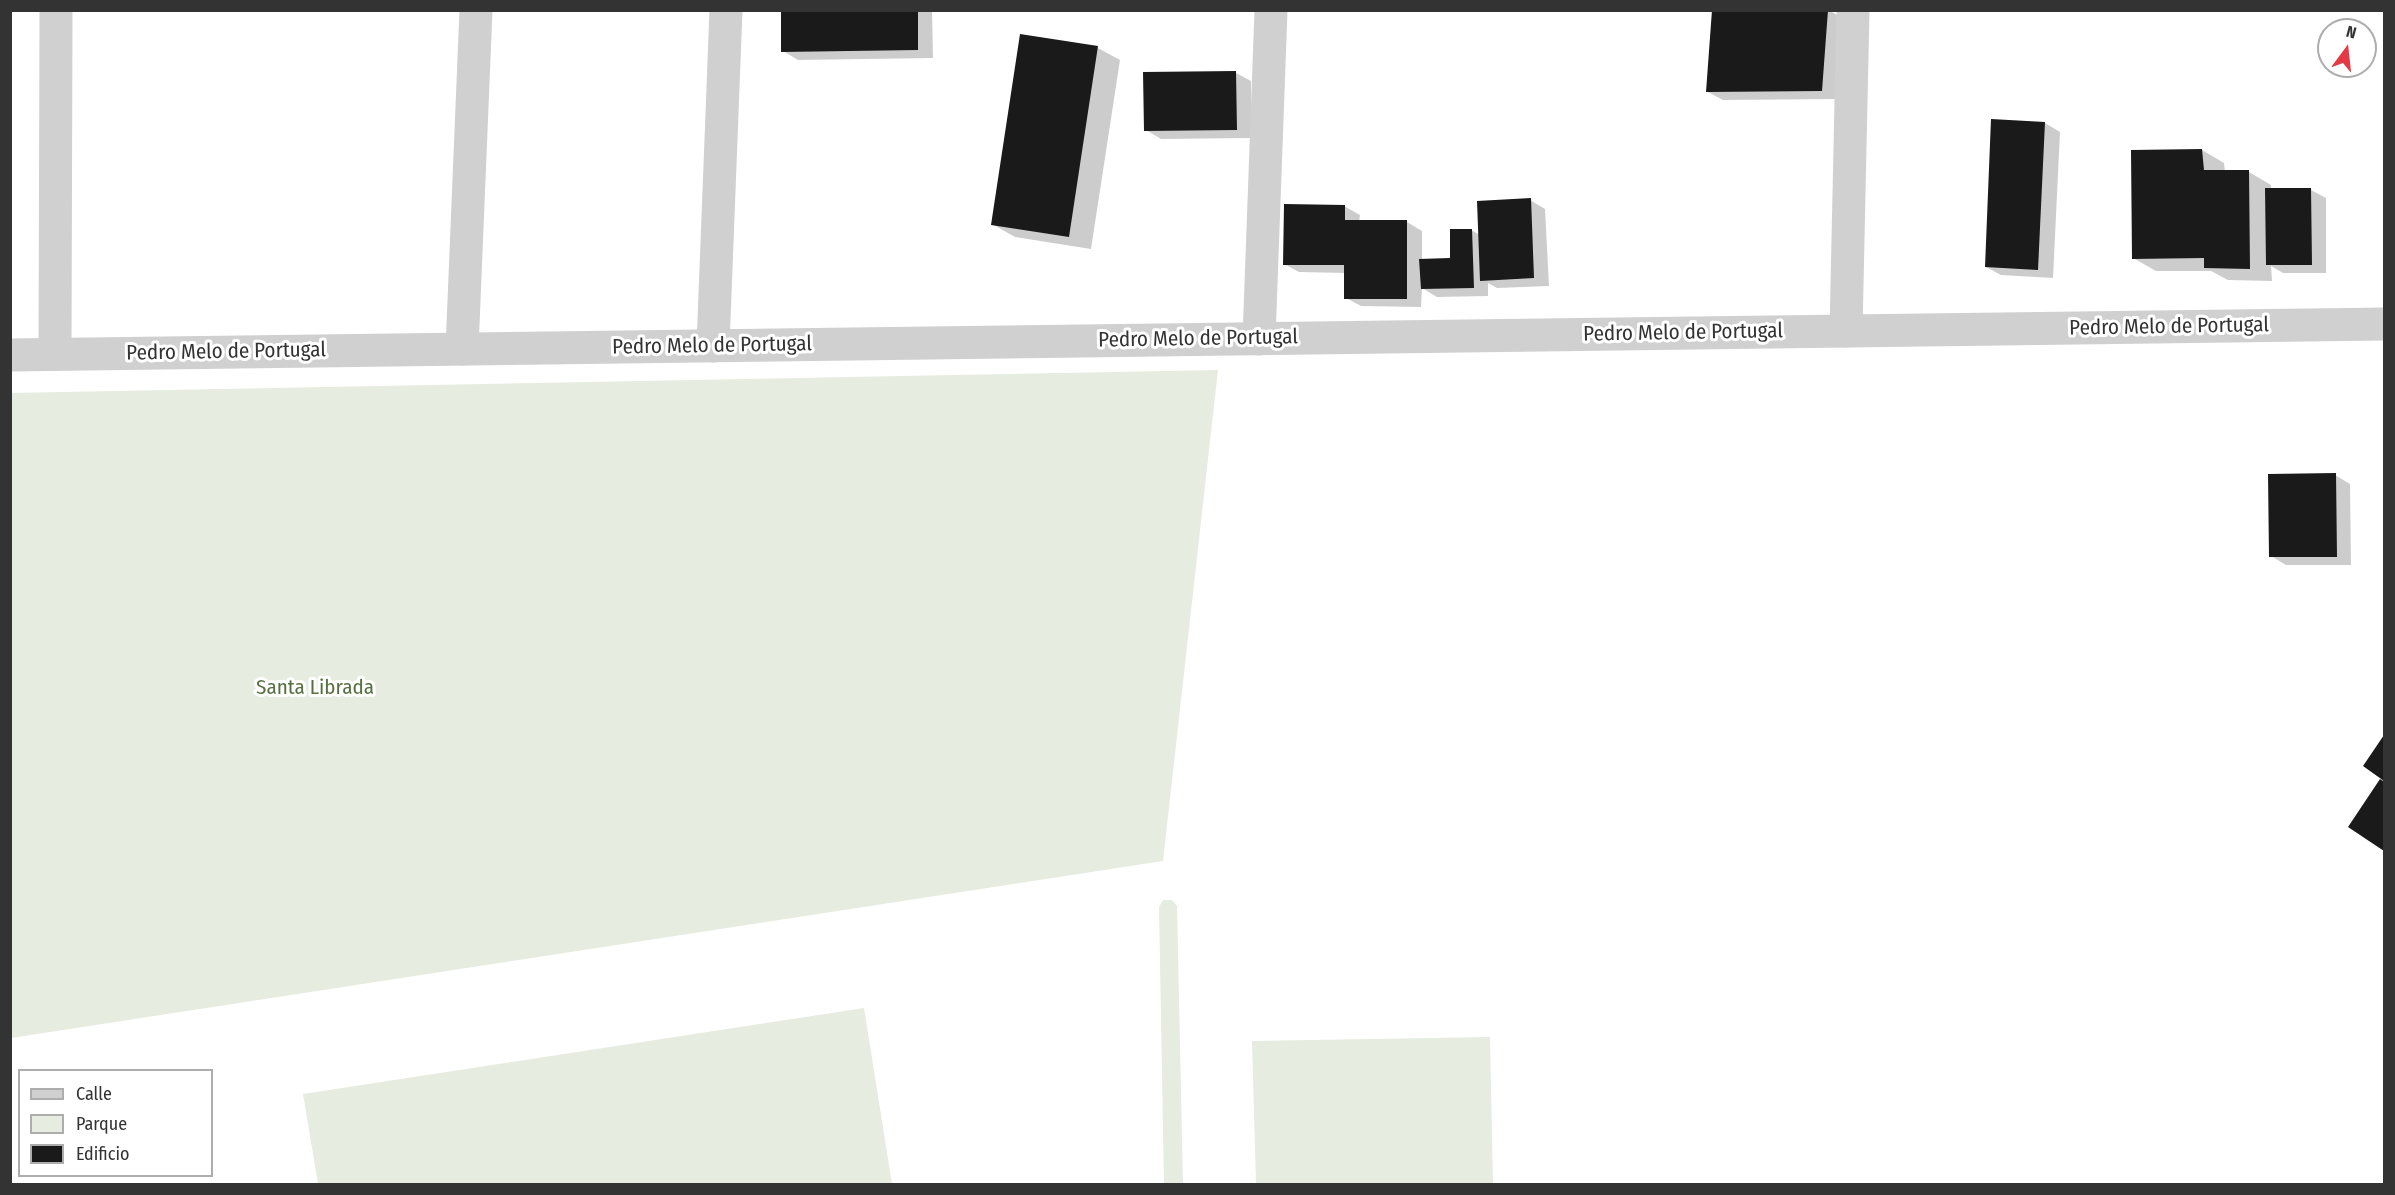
<!DOCTYPE html>
<style>
body{margin:0}
#map{position:relative;width:2395px;height:1195px;overflow:hidden;background:#fff;font-family:"Fira Sans Condensed",sans-serif}
canvas{display:block}
.frame{position:absolute;inset:0;border:12px solid #333;pointer-events:none}
.legend{position:absolute;left:18px;top:1069px;width:195px;height:108px;box-sizing:border-box;background:#fff;border:2px solid #adadad;margin:0;padding:8px 10px;list-style:none;font-size:18px;color:#333}
.legend li{display:flex;align-items:center;gap:12px;height:30px}
.legend b{width:30px;border:2px solid #adadad}
.north{position:absolute;left:2317px;top:18px;width:60px;height:60px;box-sizing:border-box;background:#fff;border:2px solid #adadad;border-radius:50%;rotate:15deg;font-size:16px;font-weight:700;line-height:24px;text-align:center;color:#333}
.north::after{content:'';display:block;margin:auto;width:21px;height:27px;background:#e63946;clip-path:polygon(50% 0,100% 100%,50% 72%,0 100%)}
</style>
<div id="map">
<canvas width="2395" height="1195"></canvas>
<div class="frame"></div>
<ul class="legend">
<li><b style="height:8px;background:#d0d0d0"></b>Calle</li>
<li><b style="height:16px;background:#e6ecdf"></b>Parque</li>
<li><b style="height:16px;background:#1a1a1a"></b>Edificio</li>
</ul>
<div class="north">N</div>
</div>
<script>
const g = document.querySelector('canvas').getContext('2d');
g.lineJoin = 'round';
function paint(path, color) { g.fillStyle = color; g.fill(path, 'evenodd'); }
const shape = rows => new Path2D(rows.map(r => 'M' + r).join(''));
function strokePath(path, color, width, dash) { g.strokeStyle = color; g.lineWidth = width; g.lineCap = dash ? 'butt' : 'round'; g.setLineDash(dash || []); g.stroke(path); }
function label(font, color, halo, rows, align = 'center') {
  g.font = font + ' "Fira Sans Condensed",sans-serif'; g.lineWidth = 6; g.setLineDash([]); g.textBaseline = 'middle'; g.strokeStyle = halo; g.fillStyle = color; for (const [text, x, y, turn = 0] of rows) {
    g.save(); g.translate(x, y); g.rotate((+turn || 0) * Math.PI / 180); g.textAlign = isNaN(turn) ? turn : align; if (halo) g.strokeText(text, 0, 0); g.fillText(text, 0, 0); g.restore();
  }
}
const green = shape([
 [1218,370,1163,861,11,1038,11,393],
 [1163,900,1172,900,1177,906,1183,1184,1164,1184,1159,907],
 [864,1008,892,1184,318,1184,303,1094],
 [1490,1037,1493,1184,1256,1184,1252,1041]
]);
const shadow = shape([
 [783,10,932,10,933,58,798,60,783,51],
 [1714,10,1829,10,1843,19,1837,99,1723,100,1708,92],
 [1021,36,1098,48,1120,60,1091,249,1015,237,992,224],
 [1236,73,1251,81,1251,138,1161,139,1146,130],
 [2045,123,2060,132,2053,278,2001,275,1986,267],
 [2202,150,2224,163,2225,172,2249,172,2271,185,2271,190,2311,190,2326,198,2326,273,2283,273,2271,266,2272,281,2228,280,2211,271,2156,271,2133,258],
 [1530,200,1545,209,1549,286,1497,288,1488,283,1488,296,1437,297,1422,288,1421,307,1361,306,1346,298,1346,273,1299,272,1284,264,1344,206,1360,215,1359,222,1407,222,1422,231,1422,260,1452,259,1471,230,1480,235],
 [2335,475,2350,484,2351,565,2286,565,2271,556],
 [2384,738,2384,850,2350,827,2382,778,2365,765]
]);
const building = shape([
 [781,10,918,10,918,50,781,52],
 [1712,10,1828,10,1822,91,1706,92],
 [1020,34,1098,46,1069,237,991,225],
 [1236,71,1237,130,1144,131,1143,72],
 [1991,119,2045,122,2038,270,1985,267],
 [2202,149,2204,170,2249,170,2250,269,2204,268,2204,258,2132,259,2131,150],
 [2265,188,2311,188,2312,265,2266,265],
 [1531,198,1534,278,1480,281,1477,201],
 [1284,204,1345,205,1345,220,1407,220,1407,299,1344,299,1344,265,1283,265],
 [1450,229,1472,229,1474,288,1421,289,1419,259,1450,258],
 [2336,473,2337,557,2269,557,2268,474],
 [2384,735,2384,781,2363,766],
 [2380,779,2384,782,2384,851,2348,827]
]);
const minor = shape([
 [1846,331,1853,10],
 [1259,339,1271,10],
 [713,346,726,10],
 [462,349,476,10],
 [55,354,56,10]
]);
const tertiary = shape([
 [10,355,2384,324]
]);
const streetNames = [
 ["Pedro Melo de Portugal",2169,327,-1],
 ["Pedro Melo de Portugal",1683,333,-1],
 ["Pedro Melo de Portugal",1198,339,-1],
 ["Pedro Melo de Portugal",712,346,-1],
 ["Pedro Melo de Portugal",226,352,-1]
];
const parkNames = [
 ["Santa Librada",315,688]
];
paint(green, '#e6ecdf');
paint(shadow, '#0003');
paint(building, '#1a1a1a');
strokePath(minor, '#d0d0d0', 33);
strokePath(tertiary, '#d0d0d0', 33);
label('21px', '#333', '#fff', streetNames);
label('21px', '#56703f', '#fff', parkNames);
</script>
